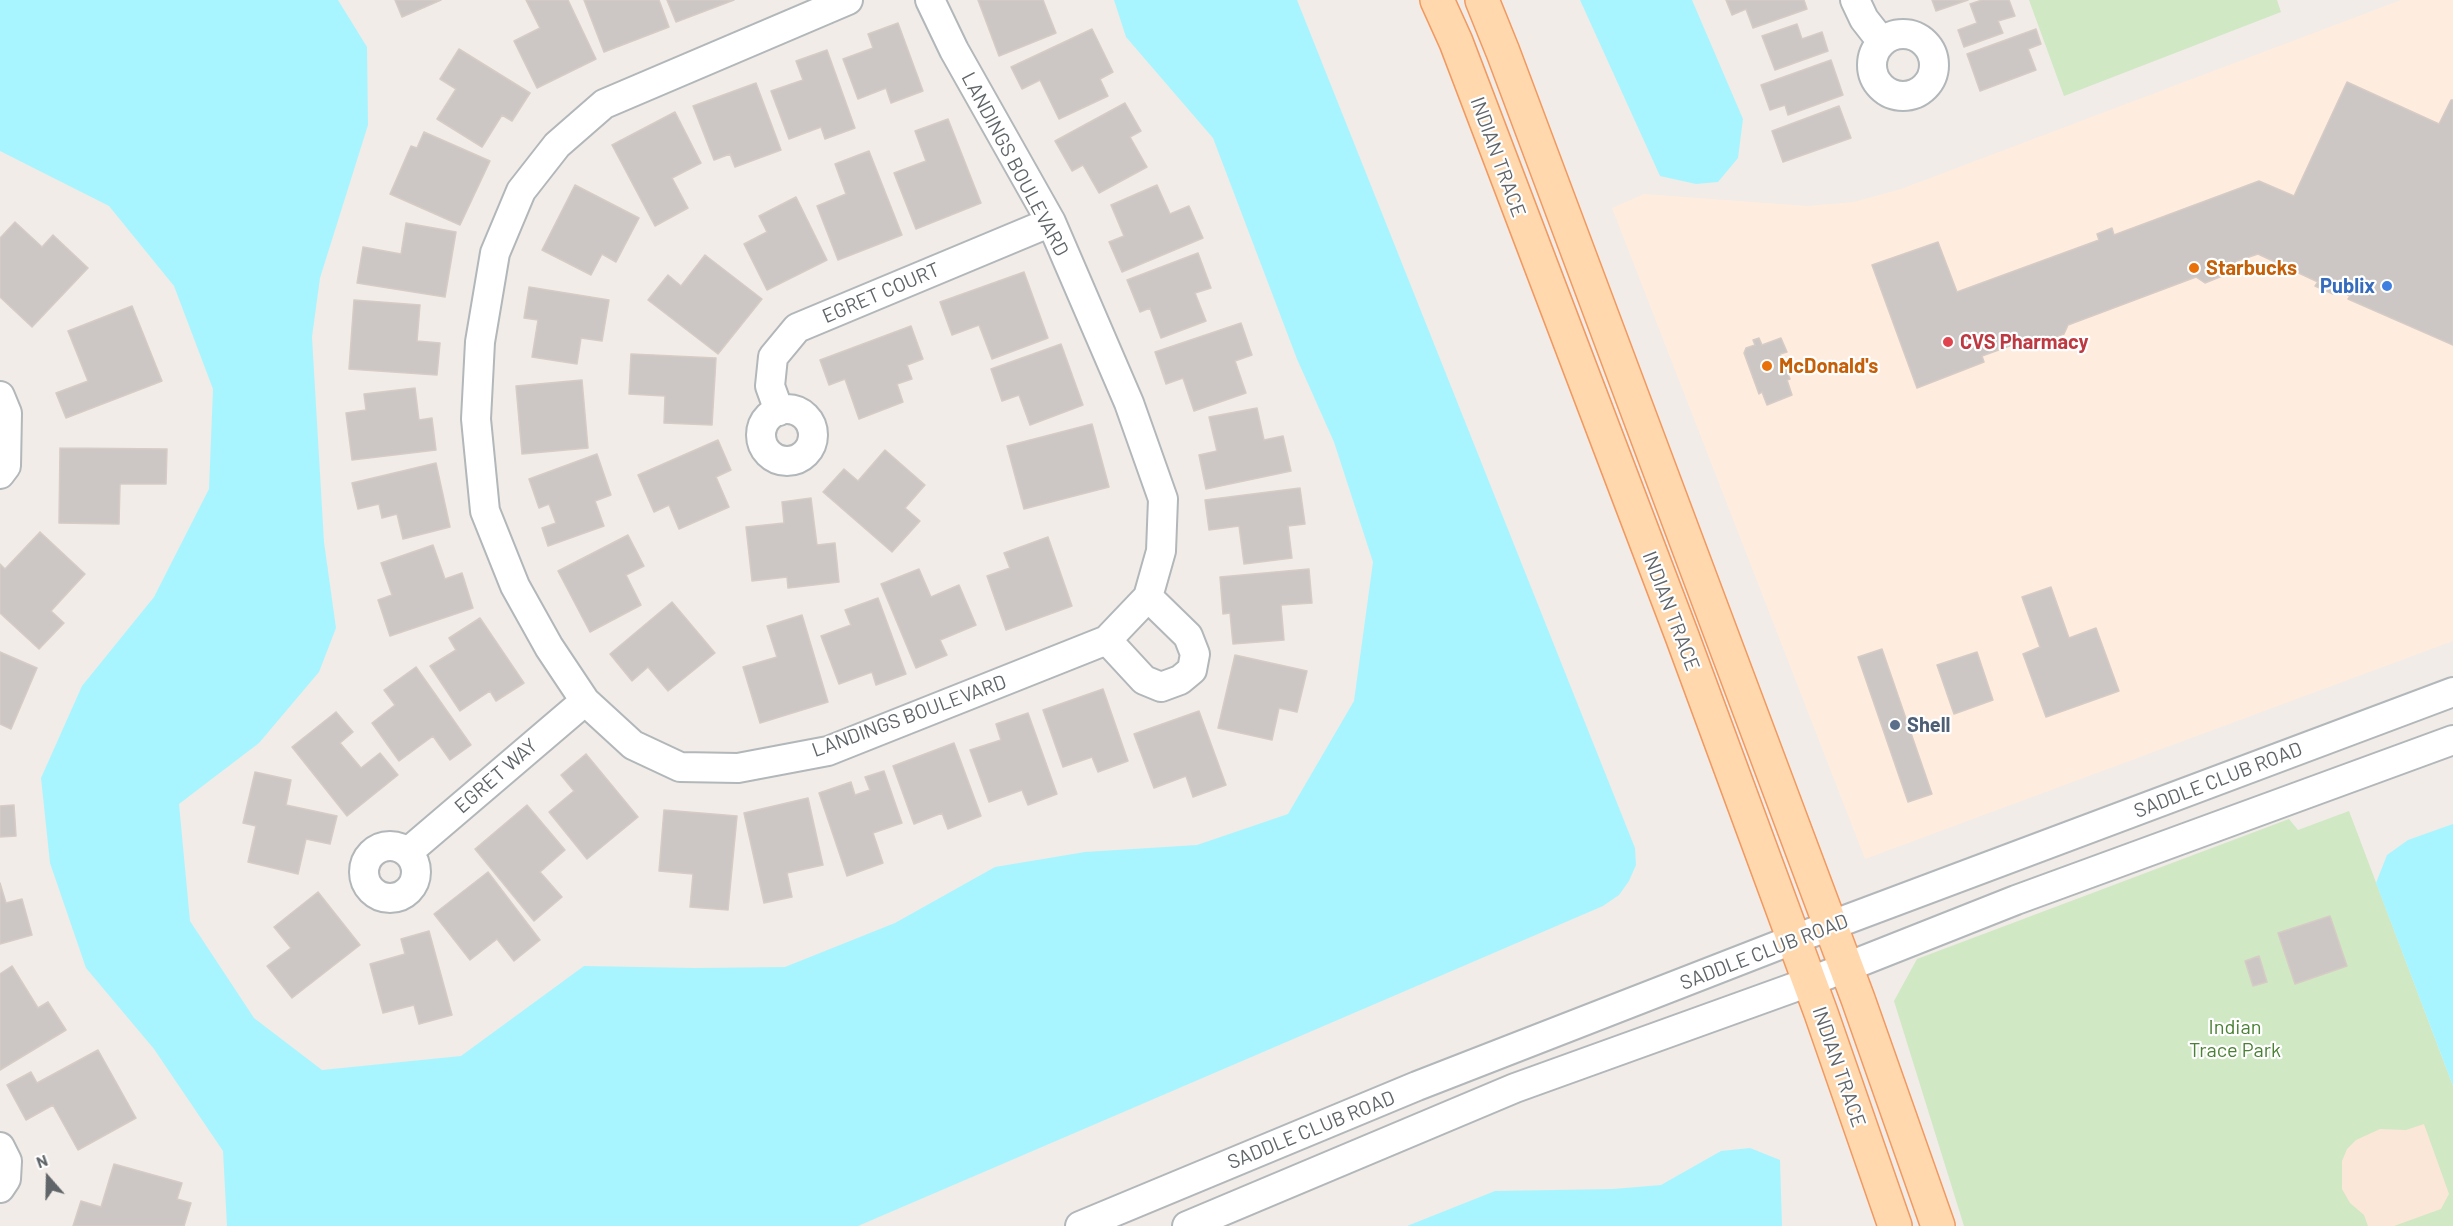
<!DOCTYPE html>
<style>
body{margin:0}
#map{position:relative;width:2453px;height:1226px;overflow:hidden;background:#f1ece7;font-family:Barlow,sans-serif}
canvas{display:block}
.north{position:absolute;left:18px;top:1148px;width:60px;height:60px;-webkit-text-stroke:4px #fff;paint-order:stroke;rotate:340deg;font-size:16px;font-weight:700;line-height:24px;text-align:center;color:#5f6568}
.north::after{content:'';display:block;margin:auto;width:21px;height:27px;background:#5f6568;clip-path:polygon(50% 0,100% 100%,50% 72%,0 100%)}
</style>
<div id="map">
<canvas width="2453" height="1226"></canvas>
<div class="north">N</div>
</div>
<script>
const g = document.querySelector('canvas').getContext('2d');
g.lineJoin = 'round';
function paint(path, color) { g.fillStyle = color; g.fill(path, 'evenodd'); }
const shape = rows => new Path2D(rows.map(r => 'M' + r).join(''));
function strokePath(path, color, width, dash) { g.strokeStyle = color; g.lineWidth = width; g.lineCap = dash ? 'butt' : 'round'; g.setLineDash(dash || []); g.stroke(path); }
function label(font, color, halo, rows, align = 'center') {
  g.font = font + ' Barlow,sans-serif'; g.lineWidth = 4.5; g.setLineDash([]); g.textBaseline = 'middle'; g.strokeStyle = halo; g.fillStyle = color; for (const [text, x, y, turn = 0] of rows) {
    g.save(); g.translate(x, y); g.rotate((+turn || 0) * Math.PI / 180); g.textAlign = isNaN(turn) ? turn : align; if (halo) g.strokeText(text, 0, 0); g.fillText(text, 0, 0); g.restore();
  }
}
const commercial = shape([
 [2401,0,2453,0,2453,641,1865,859,1612,208,1644,194,1807,206,1854,202,1901,189]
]);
const green = shape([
 [2029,0,2277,0,2281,12,2064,96],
 [2349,811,2453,1086,2453,1226,1964,1226,1894,1001,1917,959,2289,819,2298,830]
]);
const sand = shape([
 [2424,1124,2449,1194,2441,1209,2394,1226,2368,1226,2364,1215,2350,1203,2342,1189,2342,1161,2347,1149,2356,1140,2380,1129,2406,1130]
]);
const water = shape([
 [0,0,338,0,367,47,368,125,320,278,312,337,324,542,336,628,319,672,259,743,179,804,190,921,254,1018,322,1070,461,1056,584,966,696,968,785,967,895,923,995,867,1085,852,1197,845,1288,814,1354,701,1373,562,1334,442,1297,359,1213,138,1126,37,1114,0,1297,0,1635,848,1636,865,1629,881,1619,895,1603,906,858,1226,227,1226,223,1151,154,1049,86,968,50,863,41,778,82,686,154,597,209,489,213,389,174,286,109,206,0,151],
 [1580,0,1692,0,1743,119,1738,158,1718,182,1696,184,1660,176],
 [2453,824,2453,1086,2376,883,2387,855,2408,840],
 [1750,1148,1780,1160,1782,1226,1407,1226,1495,1191,1613,1189,1661,1185,1721,1151]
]);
const building = shape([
 [395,0,441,0,402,17,395,0],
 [526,0,568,0,596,59,537,88,514,41,540,28,526,0],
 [584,0,659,0,669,27,604,52,584,0],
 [667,0,734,0,676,22,667,0],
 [978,0,1043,0,1056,33,999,56,978,0],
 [1726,0,1804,0,1807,9,1753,28,1746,9,1732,15,1726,0],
 [1932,0,1968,0,1936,11,1932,0],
 [1982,0,2009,0,2015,16,1998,21,2003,33,1964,47,1958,30,1977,23,1970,4,1982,0],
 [898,23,923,91,891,103,886,88,858,99,843,59,873,48,868,34,898,23],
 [1797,24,1802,39,1822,32,1828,51,1775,70,1762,36,1797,24],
 [1092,29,1113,72,1100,79,1108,96,1059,119,1040,80,1022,89,1011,67,1092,29],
 [2036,29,2041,44,2028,49,2036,70,1980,91,1967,54,2036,29],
 [459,49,530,93,512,121,502,115,482,147,437,119,456,89,440,79,459,49],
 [827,50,855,128,825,139,821,127,789,139,771,91,803,80,796,61,827,50],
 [1831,60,1843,95,1788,115,1785,105,1770,110,1761,85,1831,60],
 [2347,82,2439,124,2451,100,2453,100,2453,345,2348,299,2350,296,2337,289,2333,294,2315,286,2318,282,2258,254,2237,261,2232,272,2205,283,2196,277,2068,325,2064,334,2035,344,2026,340,1982,356,1984,362,1917,388,1872,265,1938,242,1957,292,2099,240,2097,234,2112,228,2114,235,2259,181,2294,196,2347,82],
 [756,83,781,150,735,167,730,154,714,160,693,106,756,83],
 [1125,103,1141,131,1130,137,1147,167,1099,193,1083,165,1072,171,1055,141,1125,103],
 [1839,106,1851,138,1783,162,1772,131,1839,106],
 [675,112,701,163,672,178,688,208,655,226,612,145,675,112],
 [948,119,981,203,916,229,894,173,926,161,915,131,948,119],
 [424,132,490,161,460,225,390,194,411,146,417,148,424,132],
 [869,151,902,235,838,260,817,206,846,194,835,164,869,151],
 [575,185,639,218,616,262,602,254,591,275,542,250,575,185],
 [1157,185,1170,214,1189,206,1203,238,1122,272,1109,242,1124,236,1111,205,1157,185],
 [796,197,827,260,767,290,744,244,767,232,759,216,796,197],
 [15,222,42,247,53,235,88,268,32,327,0,297,0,238,15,222],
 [406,223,456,232,445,297,357,283,363,247,401,254,406,223],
 [1198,253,1211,288,1195,293,1206,321,1161,338,1150,308,1140,312,1127,280,1198,253],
 [705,255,762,299,718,354,648,300,668,275,681,286,705,255],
 [1024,272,1048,338,992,359,979,325,952,335,940,302,1024,272],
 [529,287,609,300,602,341,581,338,577,364,532,357,538,320,524,318,529,287],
 [354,300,420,305,417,341,440,343,437,375,349,369,354,300],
 [132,306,162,381,66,418,56,393,88,381,68,331,132,306],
 [1241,323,1252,355,1235,361,1246,393,1194,411,1183,378,1166,384,1155,352,1241,323],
 [911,326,923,359,907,365,912,379,897,384,903,402,859,419,845,379,829,385,820,360,911,326],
 [1759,338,1762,345,1781,338,1787,352,1780,354,1790,379,1787,380,1792,395,1767,405,1762,392,1759,394,1744,353,1746,348,1755,345,1753,340,1759,338],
 [1061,344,1083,405,1030,425,1019,395,1002,401,991,369,1061,344],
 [631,354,716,358,712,425,664,423,665,396,629,394,631,354],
 [582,380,588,448,522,454,516,386,582,380],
 [415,388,419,420,432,418,436,450,352,460,346,413,366,410,364,394,415,388],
 [1257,408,1264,440,1283,436,1291,471,1206,489,1199,455,1217,451,1209,417,1257,408],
 [1092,424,1109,487,1024,509,1007,446,1092,424],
 [718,440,731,470,716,477,729,507,679,529,669,505,654,512,638,475,718,440],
 [60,448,167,449,166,484,120,484,119,524,59,523,60,448],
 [885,450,925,485,905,508,920,521,892,552,823,492,844,469,858,481,885,450],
 [597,454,611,495,595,501,604,526,548,546,542,528,556,523,549,504,539,508,529,479,597,454],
 [436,463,450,527,403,539,397,514,382,518,379,504,358,509,352,483,436,463],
 [1300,488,1305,524,1288,526,1292,558,1244,564,1239,526,1209,530,1205,500,1300,488],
 [811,498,817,545,835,543,839,582,788,588,787,577,752,581,746,527,784,523,782,502,811,498],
 [40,532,85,574,51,611,64,623,39,649,0,613,0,564,5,569,40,532],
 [628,535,644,566,626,575,641,605,590,632,558,571,628,535],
 [1048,537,1072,606,1006,630,987,576,1010,568,1004,553,1048,537],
 [433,545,445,579,462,573,473,608,390,636,378,600,392,595,381,563,433,545],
 [919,569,931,597,959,585,976,625,940,640,947,655,916,668,881,584,919,569],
 [1309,569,1312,603,1281,605,1284,640,1233,644,1230,613,1223,614,1220,577,1309,569],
 [2051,587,2069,638,2096,628,2119,691,2046,717,2023,654,2040,647,2022,597,2051,587],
 [878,598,906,674,876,685,872,672,839,684,821,636,851,625,845,610,878,598],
 [672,602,715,653,668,691,648,667,632,681,610,654,672,602],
 [802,615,828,702,760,723,743,667,777,657,767,626,802,615],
 [480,618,524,683,496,701,490,691,460,711,430,666,456,650,449,638,480,618],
 [1882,649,1932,794,1908,802,1858,657,1882,649],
 [0,652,37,668,11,729,0,724,0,652],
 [1977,652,1993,700,1954,714,1937,665,1977,652],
 [1235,655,1307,671,1297,712,1279,708,1272,740,1218,728,1235,655],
 [416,667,471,745,450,760,433,736,399,761,372,723,395,705,384,690,416,667],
 [1103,689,1128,761,1098,772,1092,757,1063,767,1043,710,1103,689],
 [1199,711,1226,785,1193,797,1186,776,1154,788,1134,734,1199,711],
 [336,712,353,732,340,743,361,768,380,753,398,775,347,816,292,747,336,712],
 [1028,713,1057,794,1028,805,1022,790,989,802,970,750,1001,740,996,724,1028,713],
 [954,743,981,816,948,829,942,813,914,824,893,766,954,743],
 [586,754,638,817,587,859,549,812,574,791,561,775,586,754],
 [884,771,902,823,873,833,883,863,847,876,819,793,851,782,855,795,870,790,865,777,884,771],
 [255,772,291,780,286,805,337,816,330,844,306,839,298,874,248,862,256,826,243,823,255,772],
 [808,798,823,865,787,873,792,897,764,903,744,813,808,798],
 [14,805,16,836,0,837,0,806,14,805],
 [527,805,565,850,540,872,562,897,534,921,475,849,527,805],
 [664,810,737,816,728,910,690,907,693,874,659,871,664,810],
 [488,872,540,940,514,961,497,939,470,960,434,914,488,872],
 [0,883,6,903,22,899,32,935,0,944,0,883],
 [318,892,360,945,292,998,267,966,291,948,274,927,318,892],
 [2330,916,2347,966,2295,984,2278,933,2330,916],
 [429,931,452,1015,419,1024,414,1005,383,1013,370,964,405,954,401,939,429,931],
 [2259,956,2267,982,2253,986,2245,961,2259,956],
 [12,966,38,1008,48,1002,66,1030,0,1070,0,974,12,966],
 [98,1050,136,1118,78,1150,53,1105,26,1120,7,1085,31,1072,37,1083,98,1050],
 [114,1164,182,1183,177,1199,191,1203,184,1226,73,1226,81,1201,101,1207,114,1164]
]);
const minor = shape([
 [848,0,604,104,557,145,521,191,495,253,480,342,476,419,485,511,515,586,549,647,585,701,633,745,680,767,738,768,828,751,1107,640,1148,597,1161,551,1163,499,1129,403,1051,222,954,50,930,0],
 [1855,0,1864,19,1882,42],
 '1872 65a31 31 0 1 1 62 0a31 31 0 1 1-62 0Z',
 [0,396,7,413,6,466,0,474],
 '761 435a26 26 0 1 1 52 0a26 26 0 1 1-52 0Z',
 [779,411,770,386,773,357,797,328,1051,222],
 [1107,640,1144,680,1161,687,1180,680,1192,670,1195,654,1188,636,1148,597],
 '364 872a26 26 0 1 1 52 0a26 26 0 1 1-52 0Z',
 [408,852,585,701],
 [0,1147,7,1161,6,1179,0,1188],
 [1080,1226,1417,1086,1792,940,2453,692],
 [1187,1226,1515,1088,1809,982,2016,900,2453,740]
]);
const major = shape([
 [1437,0,1456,42,1682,636,1821,1013,1895,1226],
 [1482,0,1503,52,1858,999,1938,1226]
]);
const markers = [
 [2194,268,6,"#e8710a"],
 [2387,286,6,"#3f7fe0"],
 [1948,342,6,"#e0444e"],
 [1767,366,6,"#e8710a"],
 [1895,725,6,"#5c6f8a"]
];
const streetNames = [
 ["INDIAN TRACE",1498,157,70],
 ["LANDINGS BOULEVARD",1015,164,62],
 ["EGRET COURT",881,293,-23],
 ["INDIAN TRACE",1671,611,69],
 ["LANDINGS BOULEVARD",909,716,-20],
 ["EGRET WAY",496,776,-41],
 ["SADDLE CLUB ROAD",2218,780,-21],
 ["SADDLE CLUB ROAD",1764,952,-21],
 ["INDIAN TRACE",1839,1067,71],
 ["SADDLE CLUB ROAD",1311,1130,-22]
];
const foodNames = [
 ["Starbucks",2206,268],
 ["McDonald's",1779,366]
];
const shopNames = [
 ["Publix",2375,286]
];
const healthNames = [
 ["CVS Pharmacy",1960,342]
];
const serviceNames = [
 ["Shell",1907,725]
];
const parkNames = [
 ["Indian",2235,1027],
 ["Trace Park",2235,1050]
];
paint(commercial, '#feeddf');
paint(green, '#d0e8c4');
paint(sand, '#fbe7d8');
paint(water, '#a9f5ff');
paint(building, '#ccc7c4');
strokePath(building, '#d6cbc5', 1.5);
strokePath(minor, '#b2b7ba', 32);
strokePath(major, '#f2995f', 36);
strokePath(minor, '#fff', 28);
strokePath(major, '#ffd8ae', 33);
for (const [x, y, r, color] of markers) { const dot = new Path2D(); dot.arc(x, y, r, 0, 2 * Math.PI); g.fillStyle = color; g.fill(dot); strokePath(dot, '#fff', 2); }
label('20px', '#5f6568', '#fff', streetNames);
label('bold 20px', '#c56008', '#fff', foodNames, 'left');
label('bold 20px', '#366cbe', '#fff', shopNames, 'right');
label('bold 20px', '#be3a42', '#fff', healthNames, 'left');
label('bold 20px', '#4e5e75', '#fff', serviceNames, 'left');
label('20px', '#4a8134', '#fff', parkNames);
</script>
